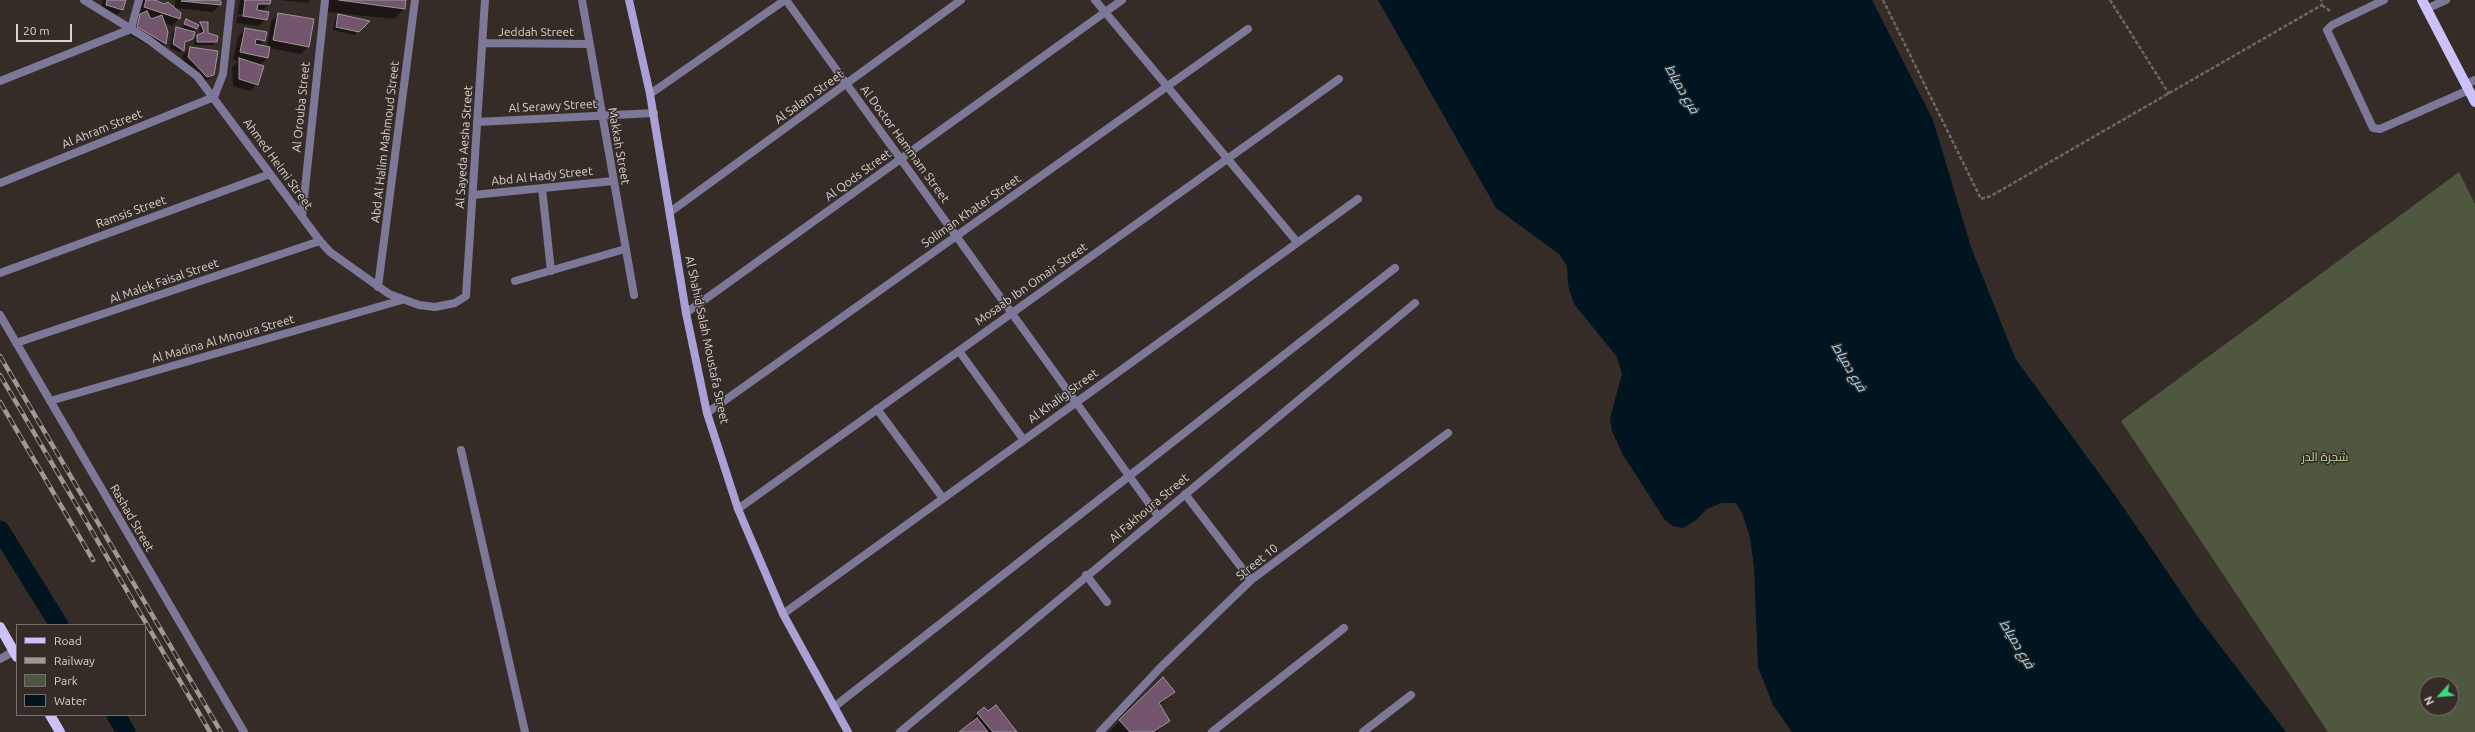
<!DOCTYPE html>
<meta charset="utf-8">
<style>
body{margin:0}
#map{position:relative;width:2475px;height:732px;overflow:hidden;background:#352c27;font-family:Ubuntu,sans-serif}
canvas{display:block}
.legend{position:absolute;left:16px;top:624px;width:130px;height:92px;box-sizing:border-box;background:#352c27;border:1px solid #776f6b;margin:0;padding:5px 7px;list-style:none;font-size:12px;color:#d9d3d0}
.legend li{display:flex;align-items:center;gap:8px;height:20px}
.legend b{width:20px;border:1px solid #776f6b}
.north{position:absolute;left:2419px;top:676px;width:40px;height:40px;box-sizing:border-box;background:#352c27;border:1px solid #776f6b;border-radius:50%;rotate:244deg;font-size:11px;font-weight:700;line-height:16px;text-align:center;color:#d9d3d0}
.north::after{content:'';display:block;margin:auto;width:14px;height:18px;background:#3dd77e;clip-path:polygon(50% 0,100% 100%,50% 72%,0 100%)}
.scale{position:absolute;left:16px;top:24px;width:56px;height:18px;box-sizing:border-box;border:2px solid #d9d3d0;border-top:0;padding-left:5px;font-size:12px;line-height:14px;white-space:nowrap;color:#d9d3d0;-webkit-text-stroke:3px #352c27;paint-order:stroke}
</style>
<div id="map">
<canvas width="2475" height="732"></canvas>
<ul class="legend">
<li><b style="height:5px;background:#ccc2f9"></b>Road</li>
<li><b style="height:5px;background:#9f9895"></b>Railway</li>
<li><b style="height:11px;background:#4e583e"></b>Park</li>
<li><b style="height:11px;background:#001520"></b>Water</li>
</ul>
<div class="north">N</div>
<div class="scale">20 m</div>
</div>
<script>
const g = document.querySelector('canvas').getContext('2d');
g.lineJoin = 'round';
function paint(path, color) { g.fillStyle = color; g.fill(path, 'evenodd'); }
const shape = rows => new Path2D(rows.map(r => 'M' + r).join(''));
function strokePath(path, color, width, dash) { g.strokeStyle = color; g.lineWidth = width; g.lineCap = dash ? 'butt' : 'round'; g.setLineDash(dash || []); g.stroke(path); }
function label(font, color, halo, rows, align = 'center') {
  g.font = font + ' Ubuntu,Cairo,sans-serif'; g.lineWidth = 3; g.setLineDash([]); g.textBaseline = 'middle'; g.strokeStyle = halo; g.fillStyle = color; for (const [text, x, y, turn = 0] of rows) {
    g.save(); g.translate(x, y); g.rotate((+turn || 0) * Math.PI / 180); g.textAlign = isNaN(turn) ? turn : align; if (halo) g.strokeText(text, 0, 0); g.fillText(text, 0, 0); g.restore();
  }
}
const green = shape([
 [2459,172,2475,204,2475,732,2328,732,2121,421],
 [2427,684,2451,684,2451,708,2427,708]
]);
const water = shape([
 [1378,0,1872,0,1933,120,1971,247,2015,358,2117,498,2198,617,2286,732,1792,732,1773,705,1758,667,1754,568,1750,537,1742,513,1736,503,1722,503,1707,509,1696,520,1683,528,1673,526,1665,520,1623,455,1612,431,1610,418,1622,374,1617,357,1574,304,1568,285,1567,266,1559,254,1496,208]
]);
const shadow = shape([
 [103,0,125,0,122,10,115,17,99,12],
 [141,0,154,0,179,19,172,26,164,23,167,32,165,44,158,51,130,35,133,22,140,15,137,14],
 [175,0,205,0,220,5,213,12,175,8],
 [240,0,270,0,269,4,261,12,266,19,259,26,236,23],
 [238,14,251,16,251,18,237,16],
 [280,0,310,0,307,3],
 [329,0,405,0,405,8,394,19,328,12],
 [279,14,308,46,301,54,269,48,267,58,259,66,257,84,250,91,233,86,232,67,238,61,233,60,238,36,245,29,264,40,259,46,267,48,271,21],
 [339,15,368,22,354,35,333,30,335,19],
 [187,21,198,25,201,23,216,42,213,45,194,45,194,39,201,35,197,26,193,32,192,38,184,44,180,53,170,48,173,32,177,29,185,30,181,28],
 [190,48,217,52,213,75,205,82,181,64,183,55],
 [1163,678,1174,692,1159,706,1169,721,1157,732,1109,732],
 [978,713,1016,732,961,732,972,723,971,721]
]);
const canal = shape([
 [0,530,59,625],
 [116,715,126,732]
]);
const building = shape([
 [107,0,126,0,123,10,106,5,107,0],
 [146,0,155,0,164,4,168,2,181,13,180,19,144,7,146,0],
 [210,0,221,1,221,5,181,1,210,0],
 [245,0,271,0,270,4,258,4,257,10,269,12,267,20,243,16,245,0],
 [339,0,406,0,405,9,339,0],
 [147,11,151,19,162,15,168,32,166,44,137,27,140,14,147,11],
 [278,13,314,19,309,47,273,40,278,13],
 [338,14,370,21,359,32,336,27,338,14],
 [186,19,199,25,197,29,184,24,186,19],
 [200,22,208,22,208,33,218,36,217,42,197,42,197,35,204,32,200,22],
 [176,27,195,32,193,39,185,42,184,51,173,44,176,27],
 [245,28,267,32,265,41,256,39,255,44,270,47,268,58,240,52,245,28],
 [190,47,218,51,214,75,207,77,188,57,190,47],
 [239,58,264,66,258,85,239,79,239,58],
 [1163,677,1175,692,1159,703,1170,721,1153,732,1130,732,1119,720,1163,677],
 [996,705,1017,732,993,732,977,713,984,707,988,711,996,705],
 [977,718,988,732,959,732,977,718]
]);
const path = shape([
 [1883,0,1981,199,1991,196,2322,5,2321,0],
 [2110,0,2169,94],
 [2322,5,2330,11]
]);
const service = shape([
 [2384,0,2332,25,2327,30,2373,128,2380,129,2469,90],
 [461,450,525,732],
 [0,659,14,651]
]);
const minor = shape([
 [84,0,149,40,197,76,320,241,330,252,389,294,419,305,435,307,455,303,466,296,485,0],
 [582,0,634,295],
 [786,0,1158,516],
 [1095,0,1297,242],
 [2426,9,2446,0],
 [483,43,589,44],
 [0,81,131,29,139,0],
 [2466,84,2475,80],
 [650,94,785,0],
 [477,122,654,113],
 [0,183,214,97,223,74,231,0],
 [542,188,551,271],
 [473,195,613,181],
 [670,212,961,0],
 [302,217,325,0],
 [0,273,270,174],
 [515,281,625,249],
 [378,287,415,0],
 [686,313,1122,0],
 [16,343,320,241],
 [959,351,1023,439],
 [50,401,402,300],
 [877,409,942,497],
 [707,413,1248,29],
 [1185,494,1251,580],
 [738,509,1339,79],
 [1086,575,1107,602],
 [783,614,1358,199],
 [834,707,1395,268],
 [900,732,1415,303],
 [1100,732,1160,668,1251,580,1448,433],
 [1212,732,1344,628],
 [1363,732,1411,695]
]);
const tertiary = shape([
 [0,315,244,732]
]);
const secondary = shape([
 [629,0,650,94,686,313,707,413,738,509,783,614,848,732]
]);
const primary = shape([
 [2422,0,2475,102],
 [0,627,17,657],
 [50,715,60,732]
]);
const rail = shape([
 [0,356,221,732],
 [0,375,210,732],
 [0,402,93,560]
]);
const streetNames = [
 ["Jeddah Street",536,32],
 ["Al Salam Street",809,97,-36],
 ["Al Serawy Street",553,106,-3],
 ["Al Orouba Street",301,107,-84],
 ["Al Ahram Street",102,129,-22],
 ["Abd Al Halim Mahmoud Street",385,142,-83],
 ["Al Doctor Hammam Street",905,144,54],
 ["Makkah Street",619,146,80],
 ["Al Sayeda Aesha Street",464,147,-86],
 ["Ahmed Helmi Street",278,164,54],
 ["Al Qods Street",858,175,-36],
 ["Abd Al Hady Street",542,176,-6],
 ["Soliman Khater Street",971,211,-35],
 ["Ramsis Street",131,212,-20],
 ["Al Malek Faisal Street",164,281,-19],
 ["Mosaab Ibn Omair Street",1031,284,-35],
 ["Al Madina Al Mnoura Street",223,339,-16],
 ["Al Shahid Salah Moustafa Street",707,340,78],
 ["Al Khalig Street",1063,396,-36],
 ["Al Fakhoura Street",1149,508,-40],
 ["Rashad Street",132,518,60],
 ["Street 10",1257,562,-39]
];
const parkNames = [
 ["شجرة الدر",2325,457]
];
const waterNames = [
 ["فرع دمياط",1682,89,60],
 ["فرع دمياط",1849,367,59],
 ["فرع دمياط",2017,644,59]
];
paint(green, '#4e583e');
paint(water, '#001520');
paint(shadow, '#0007');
strokePath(canal, '#001520', 19);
paint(building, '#73566d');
strokePath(building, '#a0969e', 1);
strokePath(path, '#6e6662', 2.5, [4, 2]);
strokePath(service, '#7d7798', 8);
strokePath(minor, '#7d7798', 8);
strokePath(tertiary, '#7d7798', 8);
strokePath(secondary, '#aaa0d5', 8);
strokePath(primary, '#ccc2f9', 10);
strokePath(rail, '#9f9895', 4.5);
strokePath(rail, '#352c27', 3, [9]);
label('12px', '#d9d3d0', '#352c27', streetNames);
label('12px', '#c1d79d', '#352c27', parkNames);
label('italic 13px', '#97defb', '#352c27', waterNames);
</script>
